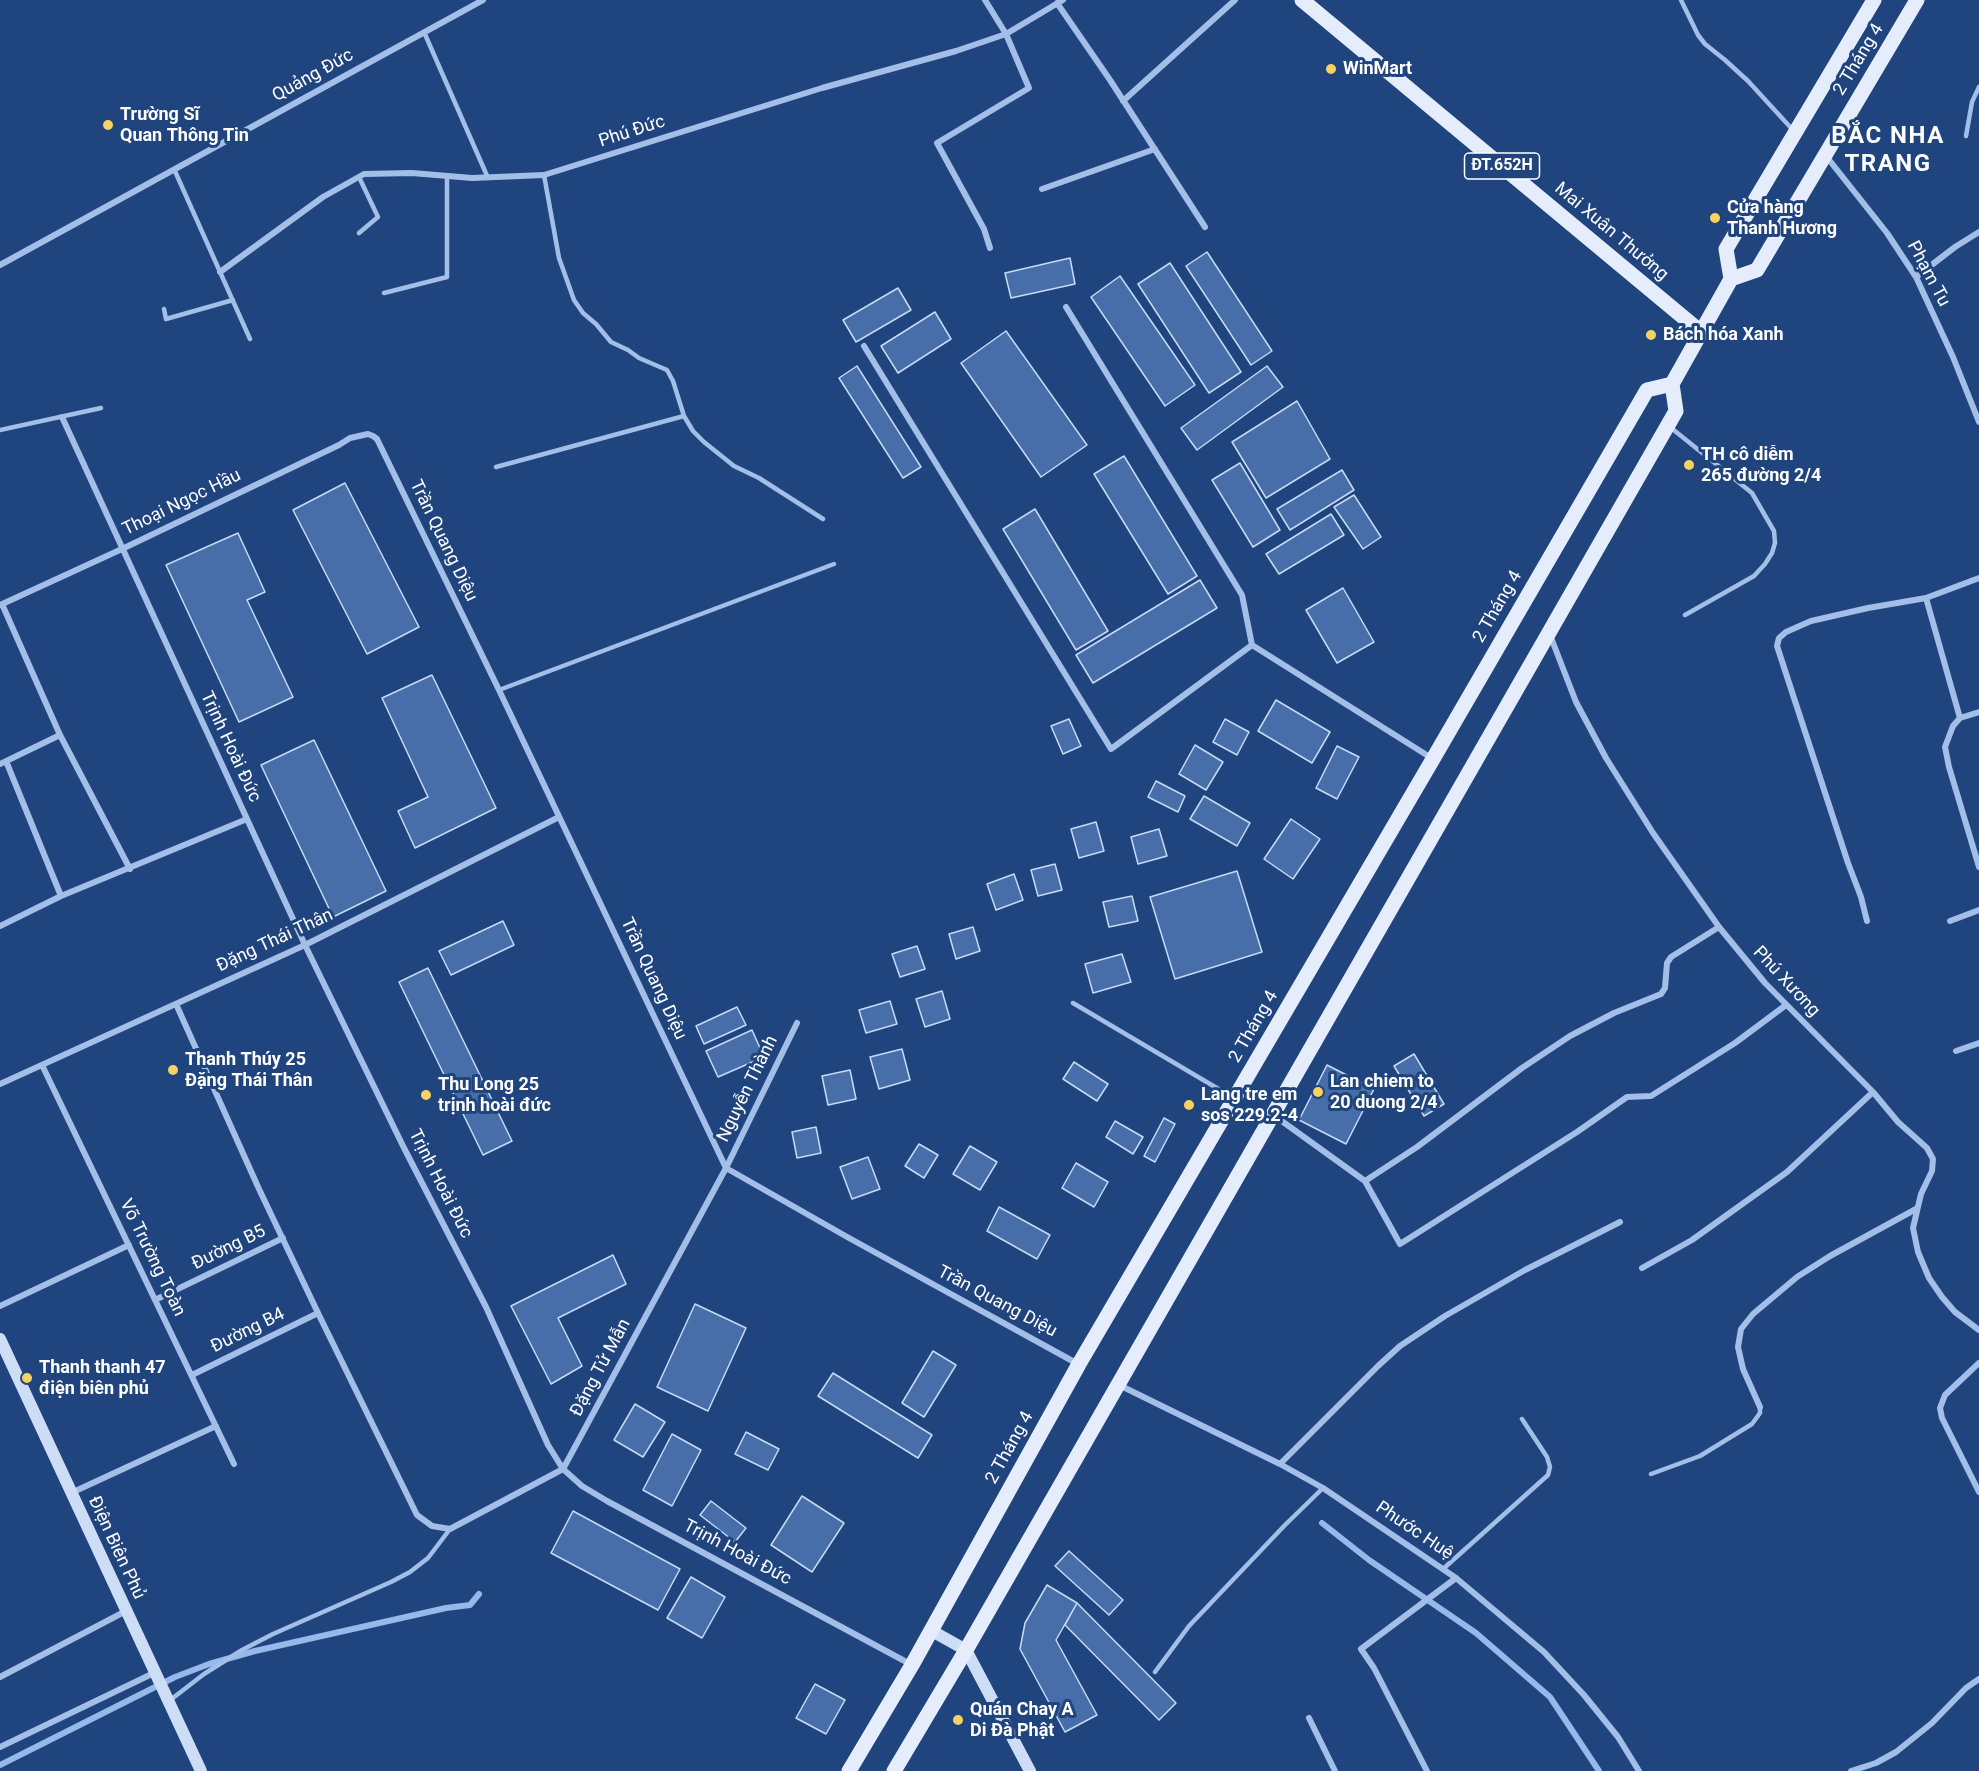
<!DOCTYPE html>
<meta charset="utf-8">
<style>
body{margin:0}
canvas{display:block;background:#1f447e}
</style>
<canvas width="1979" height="1771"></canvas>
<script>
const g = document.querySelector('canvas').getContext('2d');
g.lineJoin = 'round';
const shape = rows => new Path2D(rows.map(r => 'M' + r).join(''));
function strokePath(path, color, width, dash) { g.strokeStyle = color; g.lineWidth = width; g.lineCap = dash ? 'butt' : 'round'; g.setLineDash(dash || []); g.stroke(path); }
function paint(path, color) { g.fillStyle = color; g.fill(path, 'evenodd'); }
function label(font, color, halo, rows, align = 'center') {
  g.font = font + ' Roboto,sans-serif'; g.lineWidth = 6; g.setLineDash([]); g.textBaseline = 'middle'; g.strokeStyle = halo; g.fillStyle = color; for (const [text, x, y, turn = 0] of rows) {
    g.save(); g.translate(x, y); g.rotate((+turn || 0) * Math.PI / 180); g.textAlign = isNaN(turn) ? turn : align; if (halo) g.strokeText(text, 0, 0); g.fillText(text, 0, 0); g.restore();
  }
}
const stream = shape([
 [1322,1523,1369,1560,1476,1633,1550,1697,1599,1771],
 [0,1765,175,1677,209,1664,255,1651,446,1608,470,1605,479,1594]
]);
const building = shape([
 [1207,252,1272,351,1251,365,1186,266,1207,252],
 [1070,258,1075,284,1011,298,1005,273,1070,258],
 [1170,263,1241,372,1209,393,1138,284,1170,263],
 [1120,276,1195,385,1165,406,1091,297,1120,276],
 [898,288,911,310,856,342,843,320,898,288],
 [935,312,951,339,898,373,881,346,935,312],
 [1006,331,1087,445,1041,477,961,363,1006,331],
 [857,366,921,467,903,478,839,378,857,366],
 [1267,366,1283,387,1197,450,1181,428,1267,366],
 [1297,401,1330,459,1266,498,1232,442,1297,401],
 [1124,456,1197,576,1168,594,1094,474,1124,456],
 [1240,463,1280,530,1253,547,1212,480,1240,463],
 [1342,470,1354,490,1290,530,1277,509,1342,470],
 [345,483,419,627,367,654,293,510,345,483],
 [1354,495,1381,537,1363,549,1334,507,1354,495],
 [1035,509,1108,631,1076,650,1003,529,1035,509],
 [1331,514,1344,535,1279,574,1266,554,1331,514],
 [238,533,265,592,247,600,293,697,239,722,166,565,238,533],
 [1200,580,1217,608,1093,683,1076,655,1200,580],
 [1343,588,1374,642,1337,663,1306,610,1343,588],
 [432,675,496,808,415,848,398,811,428,797,382,698,432,675],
 [1276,700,1330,732,1312,763,1258,731,1276,700],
 [1069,719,1081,746,1063,754,1051,726,1069,719],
 [1225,719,1249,732,1237,755,1213,742,1225,719],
 [314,740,386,891,333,917,261,765,314,740],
 [1195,745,1223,762,1206,790,1179,774,1195,745],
 [1337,746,1359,757,1337,799,1316,788,1337,746],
 [1156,781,1185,796,1178,812,1148,797,1156,781],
 [1204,796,1250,823,1237,846,1190,819,1204,796],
 [1291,819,1320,839,1293,879,1264,859,1291,819],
 [1096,822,1104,851,1079,858,1071,829,1096,822],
 [1159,829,1167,856,1138,864,1131,837,1159,829],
 [1055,864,1062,890,1038,896,1031,870,1055,864],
 [1237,871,1262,952,1175,979,1150,897,1237,871],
 [1014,874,1023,900,996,910,987,884,1014,874],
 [1132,896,1138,921,1109,927,1103,902,1132,896],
 [503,921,514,945,451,975,439,951,503,921],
 [973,927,980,951,956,959,949,934,973,927],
 [917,946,925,969,900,977,892,954,917,946],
 [1122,954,1131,982,1093,993,1085,964,1122,954],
 [428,968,512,1141,483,1155,399,982,428,968],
 [942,991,950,1019,925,1027,916,999,942,991],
 [890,1001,897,1024,866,1033,859,1010,890,1001],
 [737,1007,746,1025,704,1044,696,1026,737,1007],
 [752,1030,764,1057,718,1077,706,1051,752,1030],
 [902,1049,910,1080,879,1089,870,1057,902,1049],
 [1414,1054,1444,1104,1424,1116,1394,1066,1414,1054],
 [1074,1062,1108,1084,1097,1101,1063,1079,1074,1062],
 [1327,1065,1374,1089,1346,1144,1299,1120,1327,1065],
 [850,1070,856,1099,828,1105,822,1076,850,1070],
 [1164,1118,1175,1124,1155,1162,1144,1156,1164,1118],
 [1115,1121,1143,1137,1133,1154,1106,1137,1115,1121],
 [816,1127,821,1153,797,1158,792,1132,816,1127],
 [919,1144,938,1155,924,1178,905,1166,919,1144],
 [970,1146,997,1162,980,1190,953,1174,970,1146],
 [868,1157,880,1189,852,1199,840,1167,868,1157],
 [1076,1163,1108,1182,1094,1207,1062,1188,1076,1163],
 [999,1207,1050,1235,1037,1259,987,1231,999,1207],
 [613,1255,626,1284,558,1318,582,1366,551,1384,511,1306,613,1255],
 [695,1304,746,1328,708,1411,657,1387,695,1304],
 [933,1351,956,1365,924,1417,902,1403,933,1351],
 [833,1373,932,1435,918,1458,818,1396,833,1373],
 [635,1404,665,1422,643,1457,614,1440,635,1404],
 [746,1432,779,1449,768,1470,735,1454,746,1432],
 [672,1434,701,1450,672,1506,643,1490,672,1434],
 [802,1496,844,1523,812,1572,771,1545,802,1496],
 [711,1501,746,1528,735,1542,700,1515,711,1501],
 [573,1511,680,1569,658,1610,551,1553,573,1511],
 [1069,1551,1123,1600,1109,1615,1055,1566,1069,1551],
 [691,1577,725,1597,702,1638,667,1618,691,1577],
 [1047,1585,1077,1603,1056,1640,1097,1715,1065,1732,1020,1649,1025,1623,1047,1585],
 [1077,1603,1176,1703,1159,1720,1065,1625,1077,1603],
 [815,1684,845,1700,826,1734,796,1718,815,1684]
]);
const lane = shape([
 [1681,0,1698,35,1705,44,1725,60,1748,81,1792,129],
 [424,32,488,178],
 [1966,136,1972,102,1979,87],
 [174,169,250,339],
 [544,175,559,258,574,300,583,313,596,324,611,342,628,350,639,358,667,370,673,381,684,416,693,431,704,442,734,466,759,478,823,519],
 [359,177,378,217,359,233],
 [384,293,447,277,447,176],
 [164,309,166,319,233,300],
 [1670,427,1752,493,1774,531,1775,543,1772,553,1765,564,1754,576,1685,615],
 [0,430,101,408],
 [496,467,684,416],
 [499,690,834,564],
 [1073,1003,1232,1097],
 [1651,1474,1700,1456,1752,1424,1760,1413,1760,1407],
 [1443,1569,1548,1475,1550,1467,1547,1457,1522,1419],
 [1155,1672,1189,1626,1285,1525,1323,1488],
 [169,1701,204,1674,242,1650,273,1634,391,1582,410,1572,428,1558,450,1529]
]);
const street = shape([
 [985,0,1006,34,1029,88,937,143,984,229,990,248],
 [1057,3,1110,80,1205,227],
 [1123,101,1235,0],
 [1826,156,1887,233,1916,277,1953,357,1979,422],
 [1042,189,1155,149],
 [0,265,483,0],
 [220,272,323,197,364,174,412,173,472,178,544,175,822,88,956,51,1006,34,1063,0],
 [1916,277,1955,247,1979,232],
 [1066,307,1242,595,1252,645],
 [864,346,1111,749,1252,645,1433,759],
 [62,417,305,945,404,1148,486,1307,548,1445,563,1469,582,1486,607,1501,912,1665],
 [1926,598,1960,718,1979,712],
 [2,604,60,735,130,869],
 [0,605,122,549,339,445,350,438,368,434,373,436,377,439,499,690,726,1168,849,1238,1078,1364],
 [1550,635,1576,702,1606,758,1653,833,1719,927,1765,983,1873,1092,1898,1122,1927,1148,1933,1159,1932,1171,1921,1194,1913,1228,1918,1252,1929,1278,1942,1297,1955,1312,1979,1330],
 [1960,718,1953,726,1945,747,1949,767,1979,867],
 [6,761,61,896],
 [0,764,60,735],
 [1867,921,1861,897,1848,863,1777,646,1779,638,1786,632,1811,621,1868,608,1926,598,1979,578],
 [1950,921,1979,910],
 [0,926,61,896,247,819],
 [176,1004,259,1189,318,1313,417,1515,432,1526,450,1529,563,1469,726,1168,797,1023],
 [1956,1051,1979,1043],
 [42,1065,234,1464],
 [0,1084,305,945,559,817],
 [1272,1114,1365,1181,1400,1244,1577,1132,1627,1097,1651,1096,1735,1043,1786,1005],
 [1365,1181,1417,1147,1522,1068,1570,1036,1614,1013,1661,994,1665,988,1667,963,1671,957,1719,927],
 [1642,1268,1692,1240,1787,1172,1873,1092],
 [155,1300,283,1238],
 [0,1306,129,1245],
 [1979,1363,1945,1395,1940,1408,1942,1418,1979,1492],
 [192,1375,318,1313],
 [1119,1385,1280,1464,1323,1488,1456,1578,1544,1652,1584,1695,1618,1737,1639,1771],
 [1760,1407,1743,1369,1738,1347,1741,1329,1753,1314,1797,1277,1830,1256,1916,1209],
 [1280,1464,1378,1366,1400,1346,1445,1316,1525,1270,1620,1222],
 [71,1493,216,1426],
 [0,1677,126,1611],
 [1309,1718,1335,1771],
 [0,1747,156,1672],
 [1427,1771,1374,1668,1361,1649,1456,1578],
 [1851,1771,1876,1763,1896,1752,1932,1723,1966,1688,1979,1679]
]);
const secondary = shape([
 [0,1339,201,1771],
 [932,1631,966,1650,1030,1771]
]);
const primary = shape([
 [1302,0,1701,332],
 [1731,279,1757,270,1917,0],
 [849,1771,912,1665,1079,1364,1433,759,1647,390,1672,384],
 [894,1771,966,1650,1676,411,1672,384,1731,279,1726,249,1874,0]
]);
const markers = [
 [1331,69,6,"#f6d263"],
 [108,125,6,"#f6d263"],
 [1715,218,6,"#f6d263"],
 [1651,335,6,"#f6d263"],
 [1689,465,6,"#f6d263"],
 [173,1070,6,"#f6d263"],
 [1318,1092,6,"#f6d263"],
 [426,1095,6,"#f6d263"],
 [1189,1105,6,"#f6d263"],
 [27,1378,6,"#f6d263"],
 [958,1720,6,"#f6d263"]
];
const shields = [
 [1502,166,75]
];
const shieldNames = [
 ["ĐT.652H",1502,166]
];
const streetNames = [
 ["2 Tháng 4",1859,60,-59],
 ["Quảng Đức",313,76,-29],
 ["Phú Đức",632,132,-18],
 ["Mai Xuân Thưởng",1611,232,40],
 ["Phạm Tu",1928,274,62],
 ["Thoại Ngọc Hầu",182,503,-26],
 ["Trần Quang Diệu",443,541,64],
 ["2 Tháng 4",1498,607,-60],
 ["Trịnh Hoài Đức",230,747,65],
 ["Đặng Thái Thân",275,941,-25],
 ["Trần Quang Diệu",653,979,65],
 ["Phú Xương",1786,982,47],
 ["2 Tháng 4",1254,1027,-60],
 ["Nguyễn Thành",748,1089,-64],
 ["Trịnh Hoài Đức",440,1184,63],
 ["Đường B5",229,1248,-26],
 ["Võ Trường Toàn",152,1258,64],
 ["Trần Quang Diệu",997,1302,28],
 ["Đường B4",248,1331,-26],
 ["Đặng Tử Mẫn",601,1368,-62],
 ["2 Tháng 4",1010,1448,-61],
 ["Phước Huệ",1414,1531,34],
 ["Điện Biên Phủ",116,1548,65],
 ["Trịnh Hoài Đức",737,1553,28]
];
const poiNames = [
 ["WinMart",1343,69],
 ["Trường Sĩ",120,115],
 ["Quan Thông Tin",120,136],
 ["Cửa hàng",1727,208],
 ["Thanh Hương",1727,229],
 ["Bách hóa Xanh",1663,335],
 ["TH cô diễm",1701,455],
 ["265 đường 2/4",1701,476],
 ["Thanh Thúy 25",185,1060],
 ["Đặng Thái Thân",185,1081],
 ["Lan chiem to",1330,1082],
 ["20 duong 2/4",1330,1103],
 ["Thu Long 25",438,1085],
 ["trịnh hoài đức",438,1106],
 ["Lang tre em",1201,1095],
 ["sos 229.2-4",1201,1116],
 ["Thanh thanh 47",39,1368],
 ["điện biên phủ",39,1389],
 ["Quán Chay A",970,1710],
 ["Di Đà Phật",970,1731]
];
const districtNames = [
 ["BẮC NHA",1888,137],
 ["TRANG",1888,165]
];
strokePath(stream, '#96b9e9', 6);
paint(building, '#476ea8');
strokePath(building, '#c7daf6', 1.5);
strokePath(lane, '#a3bfe8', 4.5);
strokePath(street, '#a3bfe8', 6);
strokePath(secondary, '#cdddf6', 12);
strokePath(primary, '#e5edfd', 15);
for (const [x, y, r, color] of markers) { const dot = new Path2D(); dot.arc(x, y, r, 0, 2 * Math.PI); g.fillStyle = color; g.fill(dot); strokePath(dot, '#1f447e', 2); }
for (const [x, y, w] of shields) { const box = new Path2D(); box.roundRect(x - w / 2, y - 13, w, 26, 4.5); g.fillStyle = '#1f447e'; g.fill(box); strokePath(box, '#fff', 1.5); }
label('bold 16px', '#fff', null, shieldNames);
label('18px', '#fff', '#1f447e', streetNames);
label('bold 18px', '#fff', '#1f447e', poiNames, 'left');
g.letterSpacing = '1.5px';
label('bold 24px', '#fff', '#1f447e', districtNames);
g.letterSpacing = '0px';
</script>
